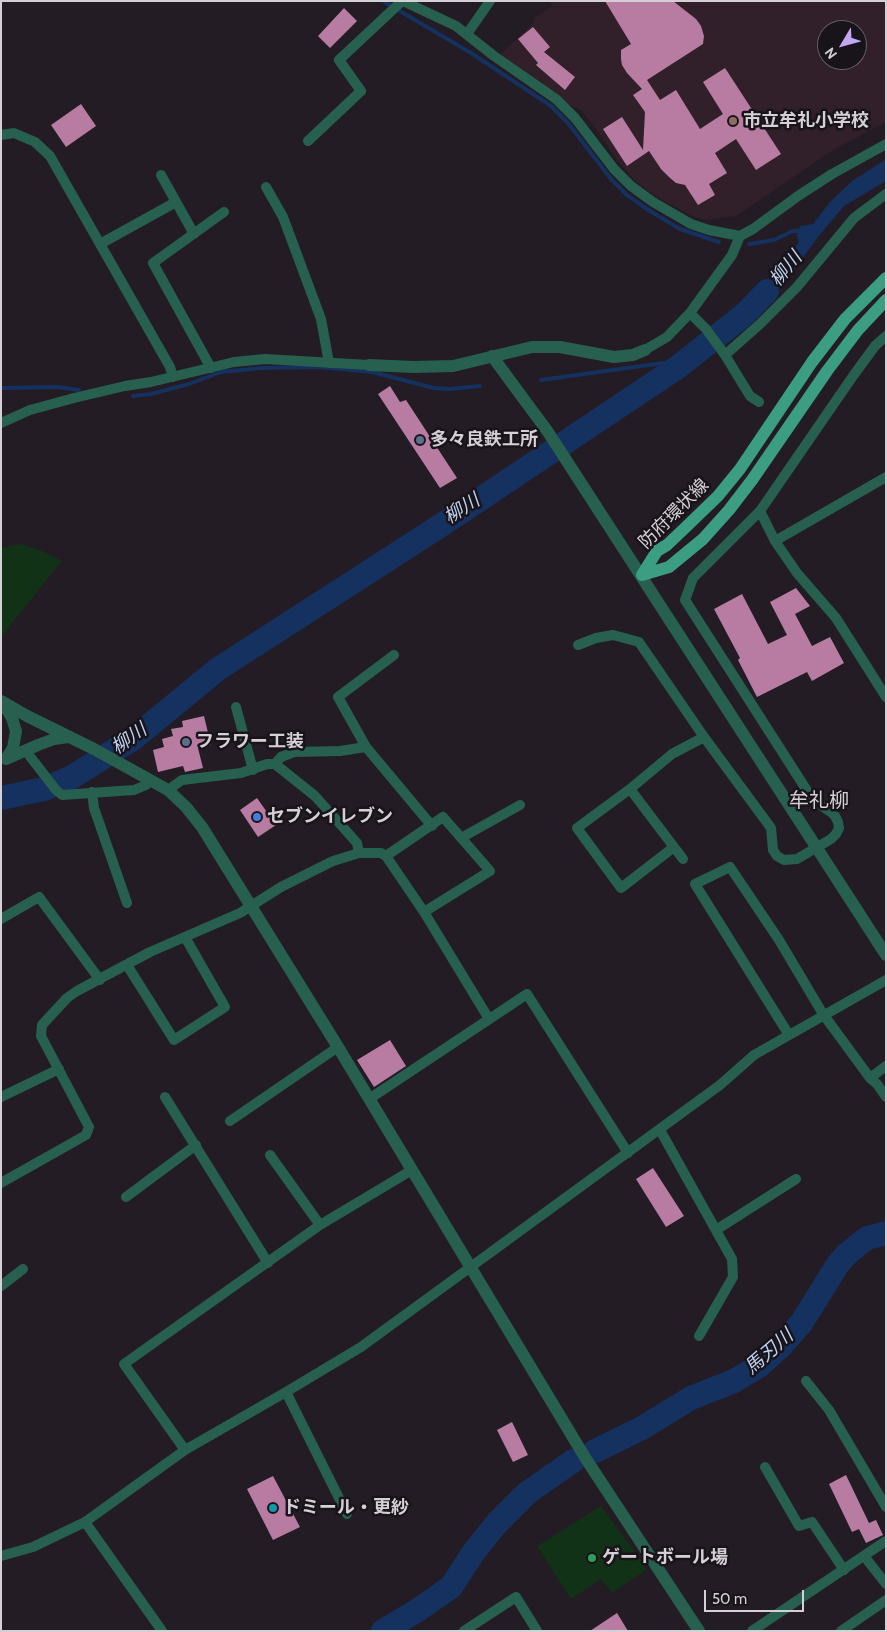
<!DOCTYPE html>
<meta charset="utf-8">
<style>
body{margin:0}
#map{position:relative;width:887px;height:1632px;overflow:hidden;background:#231c24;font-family:Cabin,sans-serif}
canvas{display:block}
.frame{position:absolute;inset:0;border:2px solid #d5d0d6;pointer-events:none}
.north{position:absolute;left:817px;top:20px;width:50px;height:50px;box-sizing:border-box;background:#19131a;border:1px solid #645f65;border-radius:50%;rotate:233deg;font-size:14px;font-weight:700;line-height:20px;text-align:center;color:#d5d0d6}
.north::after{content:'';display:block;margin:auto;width:18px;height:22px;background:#c2a8f2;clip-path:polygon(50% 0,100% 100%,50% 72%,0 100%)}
.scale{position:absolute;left:704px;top:1590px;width:100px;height:22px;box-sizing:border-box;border:2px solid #d5d0d6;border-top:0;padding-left:6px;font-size:15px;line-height:18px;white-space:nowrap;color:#d5d0d6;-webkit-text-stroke:4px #19131a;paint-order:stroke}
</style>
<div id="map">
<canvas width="887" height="1632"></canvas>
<div class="frame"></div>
<div class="north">N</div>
<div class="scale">50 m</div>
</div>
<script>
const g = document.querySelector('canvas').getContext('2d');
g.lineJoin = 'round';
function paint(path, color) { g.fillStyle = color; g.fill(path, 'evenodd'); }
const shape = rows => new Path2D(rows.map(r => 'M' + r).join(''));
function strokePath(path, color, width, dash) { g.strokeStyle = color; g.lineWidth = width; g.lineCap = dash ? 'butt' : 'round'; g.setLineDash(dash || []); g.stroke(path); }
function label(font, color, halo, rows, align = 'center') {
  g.font = font + ' Cabin,"Noto Sans JP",sans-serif'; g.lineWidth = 5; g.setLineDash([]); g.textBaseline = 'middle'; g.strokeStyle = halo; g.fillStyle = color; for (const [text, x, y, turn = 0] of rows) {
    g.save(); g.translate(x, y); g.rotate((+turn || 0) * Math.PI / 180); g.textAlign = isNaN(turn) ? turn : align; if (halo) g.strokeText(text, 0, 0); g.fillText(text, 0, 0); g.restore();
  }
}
const education = shape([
 [550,1,886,1,886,122,833,150,736,216,707,220,695,217,660,199,637,183,617,160,594,126,581,110,567,104,500,55,534,22,535,18,552,6],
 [827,30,857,30,857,60,827,60]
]);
const green = shape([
 [21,544,42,551,62,561,1,637,1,548],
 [601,1506,647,1569,612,1593,601,1579,571,1599,537,1546]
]);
const water = shape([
 [886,159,886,181,844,206,818,237,794,270,763,303,745,314,786,261,799,242,797,236,800,226,813,224,830,202,852,181]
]);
const stream = shape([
 [383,1,471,53,551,106,568,123,611,179,627,195,650,211,680,229,719,242],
 [749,244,774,240,793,231,802,231],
 [541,380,663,363,678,367],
 [1,388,57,387,79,390],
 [133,396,151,394,189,384,221,372,261,368,320,367,341,369,372,372,434,388,449,389,480,386]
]);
const river = shape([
 [1,798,44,789,72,777,134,738,218,669,443,524,678,367,745,314,767,291],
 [595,1451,642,1428,691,1398,734,1381,759,1366,781,1346,802,1322,838,1264,847,1254,867,1238,886,1233],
 [383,1631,418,1610,451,1587,473,1553,497,1523,527,1493,573,1461]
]);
const building = shape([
 [605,1,673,1,696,19,701,26,704,36,703,44,647,80,660,100,676,90,700,129,723,114,703,82,725,68,781,154,756,170,736,139,715,153,727,173,709,184,715,195,698,205,685,185,676,183,670,178,661,169,649,151,627,166,603,129,622,117,643,150,645,112,633,95,642,89,627,73,622,65,621,59,621,50,631,44],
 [344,8,357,21,330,48,318,36],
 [533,27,550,47,544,52,575,77,565,90,536,65,538,63,518,39],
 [81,104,96,126,66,147,51,125],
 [390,386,400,402,406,400,457,478,440,488,378,394],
 [796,588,810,606,795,614,812,646,830,637,844,663,812,681,807,672,757,697,738,660,740,658,714,609,742,594,768,644,787,635,770,602],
 [204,716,211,745,198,748,203,768,185,772,183,766,158,772,153,750,164,747,162,739,173,736,171,729,183,727,182,721],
 [257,798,276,825,258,837,240,810],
 [390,1040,406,1066,374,1087,357,1060],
 [653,1168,684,1216,666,1227,636,1179],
 [512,1422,528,1455,513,1462,497,1430],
 [846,1475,869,1523,876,1520,883,1535,866,1543,859,1529,852,1532,829,1484],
 [273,1476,300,1527,273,1540,247,1489],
 [617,1613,628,1631,590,1631]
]);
const minor = shape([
 [403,1,456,26,494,56,556,99,575,118,614,169,631,186,653,202,691,224,709,230,740,236,753,229,798,196,832,174,886,144],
 [467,34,490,1],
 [1,135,14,133,35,142,50,156,170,367,173,377],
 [308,141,361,91,339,60,402,1],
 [161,175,194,234],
 [266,187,283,217,321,319,329,363],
 [100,244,176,202],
 [690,313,706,329,725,355,750,396,759,402],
 [645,350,667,337,690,313,732,255,740,236],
 [725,355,760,324,797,287,854,218,886,194],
 [211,368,153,263,224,212],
 [1,423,30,410,74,398,125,386,151,382,234,362,265,359,369,365],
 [760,511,775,541,797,573,836,618,886,697],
 [775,541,886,477],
 [578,645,596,638,613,635,639,642,704,737,771,828,773,850,777,856,784,860,797,859,831,839,836,834,839,828,838,822,835,816,831,812,813,800,685,600,693,578,760,511,853,376,875,346,886,336],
 [236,707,253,770],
 [366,747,338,697,394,655],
 [25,750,56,790,62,795,134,790,146,785,150,781],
 [275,764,281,757,294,752,340,751,366,747,432,826],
 [630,789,577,828,621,888,674,847],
 [168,790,182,780,241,773,267,764,275,764,315,796,357,843,359,853],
 [92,792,94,808,127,903],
 [461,838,520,805],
 [386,856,424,912,489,1019],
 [683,859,630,789,672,754,704,737],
 [1,919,39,897,100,980],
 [127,965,174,1040,225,1007,185,937],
 [789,1035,695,884,730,867,779,940,823,1014,870,1078,877,1084,886,1097],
 [870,1078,886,1066],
 [1,1097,59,1069],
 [165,1097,268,1263],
 [369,1099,527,994,628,1153],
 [230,1121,338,1047],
 [660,1130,732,1259,733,1277,699,1336],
 [270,1155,320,1225],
 [1,1183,86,1135,89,1127,41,1036,42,1025,67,998,77,991,150,952,240,913,281,887,333,861,359,853,381,853,386,856,443,817,490,871,424,912],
 [126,1197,196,1145],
 [716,1230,796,1179],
 [1,1286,23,1269],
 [806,1381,829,1410,886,1507],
 [286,1392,347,1514],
 [185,1450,124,1364,320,1225,412,1170],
 [765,1467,799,1526,812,1522,844,1570],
 [85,1522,162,1631],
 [1,1556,33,1547,85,1522,185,1450,286,1392,361,1347,720,1085,754,1055,886,980],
 [864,1556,886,1584],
 [464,1631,516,1597,537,1631],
 [752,1631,886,1541],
 [841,1631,886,1600]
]);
const tertiary = shape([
 [492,356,548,432,886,955],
 [369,365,413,367,453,366,532,347,560,347,614,357,633,355,645,350],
 [1,701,27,716,94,749,168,790,186,807,202,827,338,1047,586,1459,699,1631],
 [3,703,12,718,16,731,13,748,6,759,38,745,54,739,68,737]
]);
const primary = shape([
 [642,575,657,551,667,545,688,525,718,496,740,469,812,362,845,319,886,278],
 [642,575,669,567,703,539,729,510,752,480,827,371,858,330,886,300]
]);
const markers = [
 [733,121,5,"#8d6e63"],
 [420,440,5,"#5c6f8a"],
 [186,742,5,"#5c6f8a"],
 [257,817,5,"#3f7fe0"],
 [273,1508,5,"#0f9aa8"],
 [592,1558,5,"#2e9e5b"]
];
const poiNames = [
 ["市立牟礼小学校",743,121],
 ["多々良鉄工所",430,440],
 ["フラワー工装",196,742],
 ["セブンイレブン",267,817],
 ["ドミール・更紗",283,1508],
 ["ゲートボール場",602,1558]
];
const streetNames = [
 ["防府環状線",674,514,-45]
];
const waterNames = [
 ["柳川",786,269,-50],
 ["柳川",462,509,-33],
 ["柳川",129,739,-35],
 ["馬刃川",769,1352,-41]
];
const quarterNames = [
 ["牟礼柳",819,801]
];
paint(education, '#312029');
paint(green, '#113216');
paint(water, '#14315f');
strokePath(stream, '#14315f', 4);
strokePath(river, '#14315f', 24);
paint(building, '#b87ca2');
strokePath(minor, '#27604f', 10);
strokePath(tertiary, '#27604f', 12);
strokePath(primary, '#3b9d81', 12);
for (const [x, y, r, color] of markers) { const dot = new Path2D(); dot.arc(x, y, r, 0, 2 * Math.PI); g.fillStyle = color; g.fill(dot); strokePath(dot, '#19131a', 2); }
label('bold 18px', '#d5d0d6', '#19131a', poiNames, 'left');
label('18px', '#d5d0d6', '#19131a', streetNames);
label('italic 19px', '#bed2f0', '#19131a', waterNames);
label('20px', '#d5d0d6', '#19131a', quarterNames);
</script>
